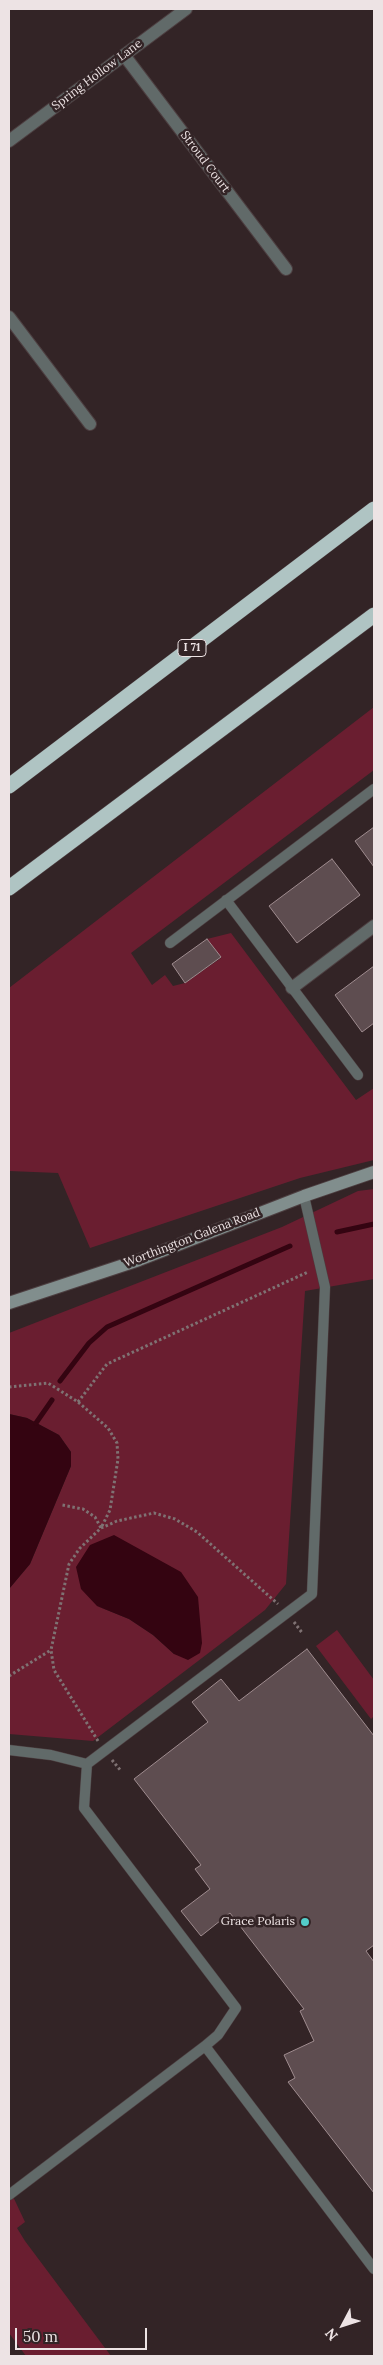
<!DOCTYPE html>
<style>
body{margin:0}
#map{position:relative;width:383px;height:2365px;overflow:hidden;background:#332426;font-family:Lora,serif}
canvas{display:block}
.frame{position:absolute;inset:0;border:10px solid #ede3e4;pointer-events:none}
.north{position:absolute;left:318px;top:2300px;width:50px;height:50px;-webkit-text-stroke:4px #332426;paint-order:stroke;rotate:230deg;font-size:14px;font-weight:700;line-height:20px;text-align:center;color:#ede3e4}
.north::after{content:'';display:block;margin:auto;width:18px;height:22px;background:#ede3e4;clip-path:polygon(50% 0,100% 100%,50% 72%,0 100%)}
.scale{position:absolute;left:15px;top:2328px;width:132px;height:22px;box-sizing:border-box;border:2px solid #ede3e4;border-top:0;padding-left:6px;font-size:15px;line-height:18px;white-space:nowrap;color:#ede3e4;-webkit-text-stroke:4px #332426;paint-order:stroke}
</style>
<div id="map">
<canvas width="383" height="2365"></canvas>
<div class="frame"></div>
<div class="north">N</div>
<div class="scale">50 m</div>
</div>
<script>
const g = document.querySelector('canvas').getContext('2d');
g.lineJoin = 'round';
function paint(path, color) { g.fillStyle = color; g.fill(path, 'evenodd'); }
const shape = rows => new Path2D(rows.map(r => 'M' + r).join(''));
function strokePath(path, color, width, dash) { g.strokeStyle = color; g.lineWidth = width; g.lineCap = dash ? 'butt' : 'round'; g.setLineDash(dash || []); g.stroke(path); }
function label(font, color, halo, rows, align = 'center') {
  g.font = font + ' Lora,serif'; g.lineWidth = 5; g.setLineDash([]); g.textBaseline = 'middle'; g.strokeStyle = halo; g.fillStyle = color; for (const [text, x, y, turn = 0] of rows) {
    g.save(); g.translate(x, y); g.rotate((+turn || 0) * Math.PI / 180); g.textAlign = isNaN(turn) ? turn : align; if (halo) g.strokeText(text, 0, 0); g.fillText(text, 0, 0); g.restore();
  }
}
const green = shape([
 [374,707,374,770,131,953,152,985,165,975,173,986,185,983,221,958,207,939,231,933,356,1100,374,1088,374,1160,300,1178,90,1248,58,1173,9,1171,9,988],
 [374,1189,374,1279,305,1291,286,1584,265,1610,93,1741,9,1734,9,1589,30,1564,71,1466,71,1452,59,1435,27,1418,9,1414,9,1333,282,1227,358,1191],
 [97,1606,202,1643,174,1654,153,1635,129,1619],
 [337,1630,374,1680,374,1716,371,1719,316,1646],
 [9,2188,25,2222,17,2228,25,2241,111,2356,26,2356,9,2333]
]);
const water = shape([
 [9,1414,27,1418,59,1435,71,1452,71,1466,30,1564,9,1589],
 [114,1535,181,1572,198,1597,202,1643,200,1653,188,1660,174,1654,153,1635,129,1619,97,1606,81,1589,76,1567,90,1545]
]);
const stream = shape([
 [337,1232,374,1224],
 [60,1381,89,1343,107,1327,290,1246],
 [36,1423,52,1400]
]);
const building = shape([
 [374,827,374,867,355,841,374,827],
 [332,859,360,895,297,943,269,906,332,859],
 [207,939,221,957,185,983,172,964,207,939],
 [374,966,374,1023,362,1032,335,995,374,966],
 [307,1649,374,1736,374,1945,366,1951,374,1962,374,2193,288,2082,295,2078,284,2055,314,2041,300,2011,304,2009,230,1913,201,1936,181,1911,210,1889,195,1869,201,1865,134,1779,208,1722,192,1702,221,1679,239,1701,307,1649]
]);
const path = shape([
 [9,1387,48,1383,78,1402,108,1428,117,1443,118,1459,110,1510,101,1528,95,1517,83,1509,62,1505],
 [78,1402,107,1364,308,1272],
 [294,1622,303,1634],
 [9,1676,51,1650],
 [98,1741,54,1670,51,1650,69,1564,80,1548,101,1528,117,1521,154,1513,175,1519,197,1532,278,1604],
 [112,1760,121,1771]
]);
const lane = shape([
 [226,900,358,1075],
 [170,943,374,789],
 [9,1750,51,1755,87,1764,312,1594,325,1287,304,1196],
 [87,1764,84,1808,236,2008,218,2035,205,2046],
 [9,2195,205,2046,374,2269]
]);
const street = shape([
 [124,55,286,269],
 [9,141,186,9],
 [9,317,90,424],
 [292,988,374,926]
]);
const secondary = shape([
 [9,1303,139,1260,304,1196,374,1172]
]);
const highway = shape([
 [9,786,374,509],
 [9,888,374,615]
]);
const markers = [
 [305,1922,5,"#53cdca"]
];
const shields = [
 [192,648,28]
];
const shieldNames = [
 ["I 71",192,648]
];
const streetNames = [
 ["Spring Hollow Lane",97,75,-37],
 ["Stroud Court",205,162,53],
 ["Worthington Galena Road",192,1238,-21]
];
const poiNames = [
 ["Grace Polaris",295,1922]
];
paint(green, '#6a1e30');
paint(water, '#340411');
strokePath(stream, '#340411', 5);
paint(building, '#5e4d50');
strokePath(building, '#9f8c8f', 1);
strokePath(lane, '#4d3f41', 11);
strokePath(street, '#4d3f41', 14);
strokePath(secondary, '#4d3f41', 14);
strokePath(highway, '#4d3f41', 16);
strokePath(path, '#7f7273', 3, [2.5, 2.5]);
strokePath(lane, '#616a69', 10);
strokePath(street, '#616a69', 12);
strokePath(secondary, '#818e8d', 12);
strokePath(highway, '#afc4c3', 15);
for (const [x, y, r, color] of markers) { const dot = new Path2D(); dot.arc(x, y, r, 0, 2 * Math.PI); g.fillStyle = color; g.fill(dot); strokePath(dot, '#332426', 2); }
for (const [x, y, w] of shields) { const box = new Path2D(); box.roundRect(x - w / 2, y - 8.5, w, 17, 4); g.fillStyle = '#332426'; g.fill(box); strokePath(box, '#ede3e4', 1); }
label('bold 11px', '#ede3e4', null, shieldNames);
label('12px', '#ede3e4', '#332426', streetNames);
label('12px', '#ede3e4', '#332426', poiNames, 'right');
</script>
